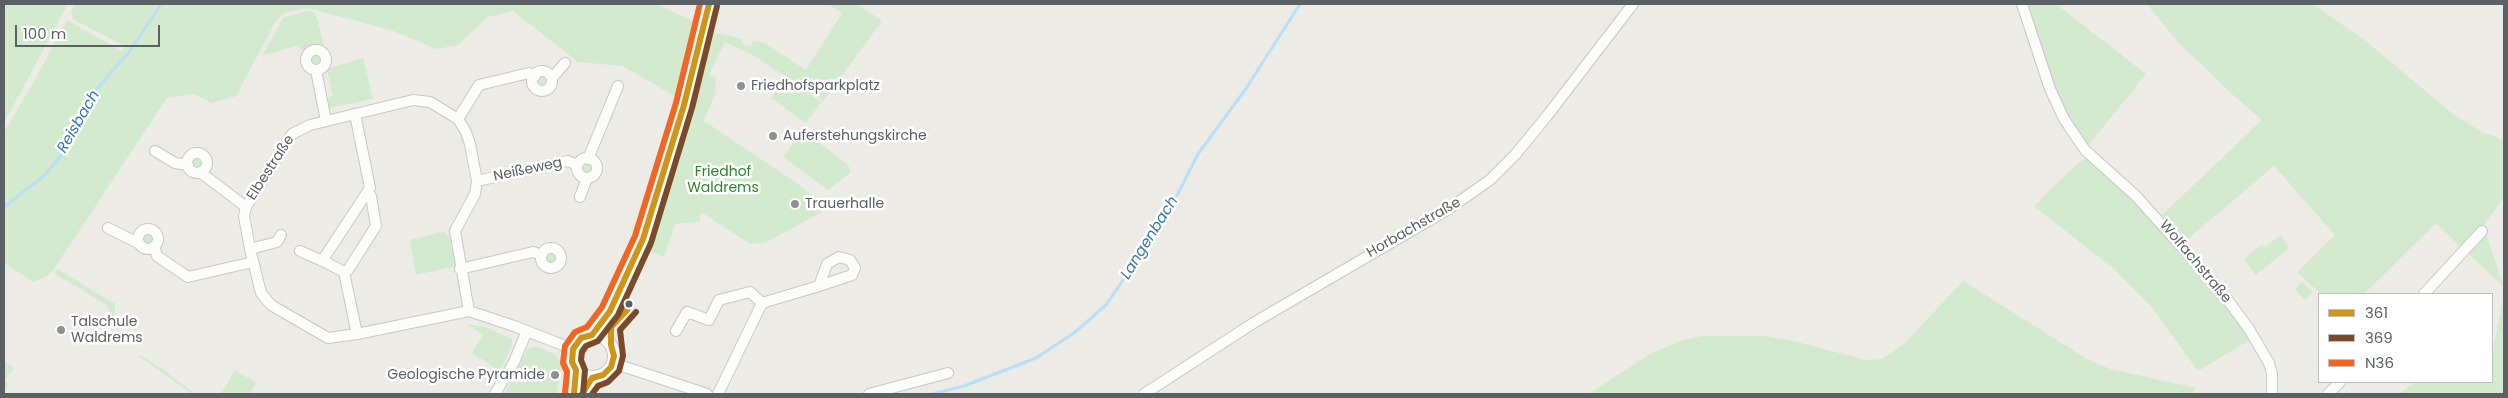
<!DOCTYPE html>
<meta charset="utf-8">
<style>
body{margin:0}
#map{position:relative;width:2508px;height:398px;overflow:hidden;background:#ecebe5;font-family:Poppins,sans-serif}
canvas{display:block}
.frame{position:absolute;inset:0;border:5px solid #5b6065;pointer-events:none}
.legend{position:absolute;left:2318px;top:293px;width:175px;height:90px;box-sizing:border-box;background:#fff;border:1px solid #bdbfc1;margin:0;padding:6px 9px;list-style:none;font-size:15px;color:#5b6065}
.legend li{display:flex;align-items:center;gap:10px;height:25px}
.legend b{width:25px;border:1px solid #bdbfc1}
.scale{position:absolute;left:15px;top:25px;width:145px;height:22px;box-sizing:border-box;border:2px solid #5b6065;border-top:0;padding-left:6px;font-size:15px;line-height:18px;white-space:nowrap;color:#5b6065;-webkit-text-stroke:4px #fff;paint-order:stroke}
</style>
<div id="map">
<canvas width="2508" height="398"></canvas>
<div class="frame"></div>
<ul class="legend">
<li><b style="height:6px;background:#d09419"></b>361</li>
<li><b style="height:6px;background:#7a4b2a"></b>369</li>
<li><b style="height:6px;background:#f26522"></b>N36</li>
</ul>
<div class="scale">100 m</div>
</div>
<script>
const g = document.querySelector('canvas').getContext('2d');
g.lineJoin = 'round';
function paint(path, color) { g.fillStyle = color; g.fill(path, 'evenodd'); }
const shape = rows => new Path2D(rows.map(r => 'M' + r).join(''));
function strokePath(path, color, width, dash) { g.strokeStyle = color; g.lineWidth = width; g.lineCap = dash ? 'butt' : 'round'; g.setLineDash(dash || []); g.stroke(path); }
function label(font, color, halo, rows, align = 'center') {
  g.font = font + ' Poppins,sans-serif'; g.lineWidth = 5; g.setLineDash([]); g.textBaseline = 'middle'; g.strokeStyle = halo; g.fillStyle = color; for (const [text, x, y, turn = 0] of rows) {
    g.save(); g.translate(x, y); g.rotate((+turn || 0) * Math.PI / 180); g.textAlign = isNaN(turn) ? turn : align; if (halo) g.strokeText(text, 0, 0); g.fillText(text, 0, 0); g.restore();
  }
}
const green = shape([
 [4,4,68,4,4,123],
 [74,4,658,4,658,5,695,22,676,97,623,66,578,62,513,11,487,17,458,45,437,49,391,30,307,8,284,13,276,21,236,96,212,103,193,94,167,98,55,267,48,275,34,282,4,263,4,132,33,83,67,20,122,51,125,46,73,19,71,12],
 [828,4,857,4,882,21,823,101,753,55,725,42,709,75,716,77,715,94,703,123,707,123,801,186,816,199,822,212,767,242,750,244,701,212,700,222,675,224,664,257,649,251,678,161,713,32,743,39,742,44,751,46,752,41,765,43,806,70,842,13],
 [2026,4,2056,4,2146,74,2087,147,2059,104],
 [2147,4,2313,4,2367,42,2454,115,2484,133,2504,140,2504,197,2481,229,2463,249,2436,223,2364,294,2321,294,2297,272,2335,235,2274,166,2185,241,2161,216,2262,120,2232,94,2175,39],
 [307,11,314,12,317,18,324,45,306,48,304,51,296,46,263,55,283,18],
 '310 60a6 6 0 1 1 12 0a6 6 0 1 1-12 0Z',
 [363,58,373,99,329,108,327,98,333,96,327,69],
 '536 81a6 6 0 1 1 12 0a6 6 0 1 1-12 0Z',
 [787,77,821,102,806,123,771,98],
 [803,130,849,166,850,173,828,190,783,157],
 '191 163a6 6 0 1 1 12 0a6 6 0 1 1-12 0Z',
 [2087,158,2125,191,2207,279,2251,339,2198,371,2151,306,2114,269,2034,206,2079,162],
 '580 168a6 6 0 1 1 12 0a6 6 0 1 1-12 0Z',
 [443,232,449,236,455,266,416,275,410,240],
 [2484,232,2486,234,2504,287,2468,253],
 '142 239a6 6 0 1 1 12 0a6 6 0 1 1-12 0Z',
 [2281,235,2289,248,2256,275,2244,259,2262,244,2265,247],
 '545 258a6 6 0 1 1 12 0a6 6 0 1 1-12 0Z',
 [58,269,115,304,115,320,107,305,55,274],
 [1963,281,2087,359,2110,369,2196,388,2193,394,1588,394,1650,354,1680,341,1702,336,1763,336,1797,342,1866,360,1882,359,1904,344],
 [2302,282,2313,292,2305,300,2295,289],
 [2504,294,2504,394,2398,394,2416,382,2492,382,2492,354],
 [467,324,485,327,512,339,512,345,500,371,472,353,483,335],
 [536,346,554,354,563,365,559,374,557,394,505,394,527,349],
 [140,355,165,371,195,394,192,394,139,356],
 [4,361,14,368,5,381,9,384,4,393],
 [235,370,256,383,249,394,221,394]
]);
const stream = shape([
 [4,207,45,175,63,153,73,127,94,92,129,52,161,4],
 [932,394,964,386,1036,358,1074,333,1106,305,1166,217,1198,154,1245,90,1300,4]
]);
const minor = shape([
 [2022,4,2050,89,2064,119,2085,150,2136,196,2221,291,2249,329,2269,363,2272,374,2272,394],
 '306 60a10 10 0 1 1 20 0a10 10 0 1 1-20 0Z',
 [316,70,326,121],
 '532 81a10 10 0 1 1 20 0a10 10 0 1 1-20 0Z',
 [552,78,565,63],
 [458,119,479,85,529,73,535,76],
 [155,151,175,163,188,165],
 '187 163a10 10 0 1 1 20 0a10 10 0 1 1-20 0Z',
 '577 168a10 10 0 1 1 20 0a10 10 0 1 1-20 0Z',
 [588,159,618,86],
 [200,172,246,207],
 [477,181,568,161,577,165],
 [580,197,587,178],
 [108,228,140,244],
 '138 239a10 10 0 1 1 20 0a10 10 0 1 1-20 0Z',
 [154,246,157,256,188,277,253,262],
 '541 258a10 10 0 1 1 20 0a10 10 0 1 1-20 0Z',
 [250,249,277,242,281,235],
 [300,251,327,263],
 [460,269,533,252,542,255],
 [344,272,327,263,324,258,370,188,355,114],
 [2424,294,2482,231],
 [469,311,455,231,475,194,477,181,470,144,466,132,458,119,430,102,413,100,310,125,292,134,246,207,244,216,250,249,261,293,271,305,328,338,357,334,469,311,514,326,573,349],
 [676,331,687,312,709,320,719,300,750,292,762,303],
 [357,334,344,272,348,270,376,226,371,196,368,194],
 [613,363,707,394],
 [495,394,514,362,527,331],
 [718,394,762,303,819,286,852,275,855,268,850,260,839,257,827,264,819,286],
 [869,394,948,373],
 [1144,394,1255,322,1447,210,1490,180,1515,155,1547,116,1633,4],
 [2328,394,2340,382]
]);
const tertiary = shape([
 '572 356a21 21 0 1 1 42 0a21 21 0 1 1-42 0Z',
 [592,335,610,311,643,239,684,105,709,4],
 [574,394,576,370],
 [582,394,592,378]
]);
const bus1 = shape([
 [574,394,576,370,572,362,573,349,581,338,592,335,610,311,643,239,684,105,709,4],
 [582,394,592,378,603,375,611,367,614,356,611,345,611,327,627,310,629,304]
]);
const bus2 = shape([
 [583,394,585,370,581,360,582,352,586,346,598,341,618,315,651,243,692,108,717,6],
 [592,394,598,386,608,382,619,371,623,356,620,330,636,312]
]);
const bus3 = shape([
 [565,393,567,372,563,363,565,346,575,332,587,327,602,307,635,236,676,103,700,4]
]);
const markers = [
 [741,86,5,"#8e9192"],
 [773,136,5,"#8e9192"],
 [795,204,5,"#8e9192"],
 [629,304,4.5,"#5b6065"],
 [61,330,5,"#8e9192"],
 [555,375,5,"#8e9192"]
];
const poiNames = [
 ["Friedhofsparkplatz",751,86],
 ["Auferstehungskirche",783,136],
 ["Trauerhalle",805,204],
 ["Talschule",71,322],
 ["Waldrems",71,338],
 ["Geologische Pyramide",545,375,"right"]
];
const streetNames = [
 ["Elbestraße",271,168,-57],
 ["Neißeweg",528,170,-12],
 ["Horbachstraße",1414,228,-30],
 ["Wolfachstraße",2195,262,50]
];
const parkNames = [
 ["Friedhof",723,172],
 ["Waldrems",723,188]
];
const waterNames = [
 ["Reisbach",79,122,-60],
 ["Langenbach",1150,238,-58]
];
paint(green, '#d3eace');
strokePath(stream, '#b9e0f7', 3);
strokePath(minor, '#c8c8c7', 12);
strokePath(tertiary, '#c8c8c7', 14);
strokePath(minor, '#fcfcfb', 10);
strokePath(tertiary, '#fcfcfb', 12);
strokePath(bus1, '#d09419', 6);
strokePath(bus2, '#7a4b2a', 6);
strokePath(bus3, '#f26522', 6);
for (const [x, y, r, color] of markers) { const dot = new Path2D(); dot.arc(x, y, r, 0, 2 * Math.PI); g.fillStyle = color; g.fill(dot); strokePath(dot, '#fff', 2); }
label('14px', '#5b6065', '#fff', poiNames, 'left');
label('14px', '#5b6065', '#fff', streetNames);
label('14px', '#2c842b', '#fff', parkNames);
label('italic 15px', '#3278b2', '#fff', waterNames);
</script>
